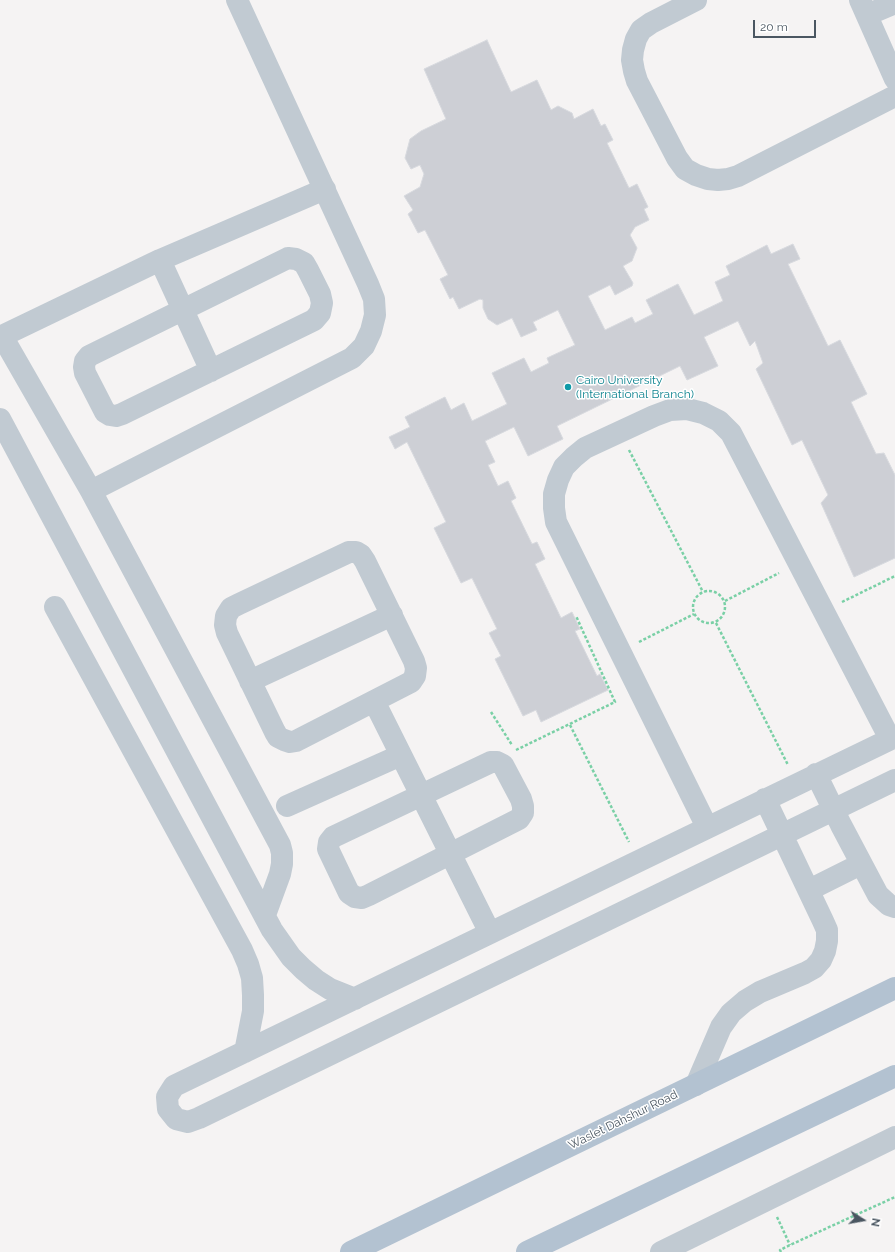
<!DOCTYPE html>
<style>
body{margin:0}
#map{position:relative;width:895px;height:1252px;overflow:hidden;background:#f5f3f3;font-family:Raleway,sans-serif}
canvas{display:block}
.north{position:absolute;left:843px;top:1200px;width:40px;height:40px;-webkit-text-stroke:3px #fff;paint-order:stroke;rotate:101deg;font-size:11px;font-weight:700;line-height:16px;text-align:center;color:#4a5661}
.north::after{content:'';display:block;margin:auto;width:14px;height:18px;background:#4a5661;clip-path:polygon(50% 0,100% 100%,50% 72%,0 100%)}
.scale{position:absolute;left:753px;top:20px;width:63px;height:18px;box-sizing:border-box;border:2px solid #4a5661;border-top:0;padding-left:5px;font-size:12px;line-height:14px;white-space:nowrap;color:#4a5661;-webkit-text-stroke:3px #fff;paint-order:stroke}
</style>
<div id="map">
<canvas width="895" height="1252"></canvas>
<div class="north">N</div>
<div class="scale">20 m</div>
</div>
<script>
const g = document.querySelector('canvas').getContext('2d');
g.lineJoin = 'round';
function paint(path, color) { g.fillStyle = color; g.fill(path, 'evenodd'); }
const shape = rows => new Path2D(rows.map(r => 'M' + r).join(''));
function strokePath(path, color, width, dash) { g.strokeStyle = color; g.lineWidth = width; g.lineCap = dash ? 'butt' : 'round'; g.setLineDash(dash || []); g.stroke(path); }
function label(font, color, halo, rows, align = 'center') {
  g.font = font + ' Raleway,sans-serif'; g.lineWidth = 3; g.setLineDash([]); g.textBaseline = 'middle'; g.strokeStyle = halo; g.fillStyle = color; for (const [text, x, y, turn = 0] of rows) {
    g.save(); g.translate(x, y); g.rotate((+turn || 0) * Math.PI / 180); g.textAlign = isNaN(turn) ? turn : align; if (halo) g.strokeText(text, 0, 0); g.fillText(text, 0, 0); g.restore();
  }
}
const building = shape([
 [487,40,511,92,537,80,551,110,558,106,572,113,574,119,593,109,601,126,605,124,613,140,607,143,629,188,637,184,648,207,644,209,649,220,635,227,630,235,637,248,632,261,623,266,633,283,632,286,615,295,610,285,588,296,605,330,632,317,635,323,653,314,646,300,678,284,694,315,723,301,715,282,730,275,726,266,767,245,771,254,793,244,800,259,788,264,828,346,840,340,867,394,851,402,876,454,884,453,895,475,895,558,854,577,821,503,828,495,802,440,792,445,756,369,763,363,755,341,750,346,738,321,704,337,718,366,687,380,680,366,557,426,563,439,528,456,514,427,485,441,495,462,488,465,498,486,508,481,516,498,511,501,532,544,537,542,545,559,535,564,561,618,572,612,580,629,575,631,597,676,600,674,608,690,541,722,536,710,523,716,495,659,501,656,489,633,497,629,472,578,461,583,434,528,446,522,407,442,395,449,389,437,410,427,405,417,445,397,451,410,464,403,472,421,507,404,492,373,524,358,531,372,549,363,547,358,575,345,558,310,533,322,537,330,521,337,512,318,497,325,488,319,483,308,483,300,480,299,459,309,453,297,450,299,440,279,448,275,425,230,418,233,408,214,413,210,404,196,420,187,424,174,420,165,411,169,405,158,410,139,421,131,446,119,424,69,487,40]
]);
const path = shape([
 [629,450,703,592],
 '693 607a16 16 0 1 1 32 0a16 16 0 1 1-32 0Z',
 [725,601,779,573],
 [842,602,895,576],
 [716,623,788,765],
 [639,642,694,614],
 [491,712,512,745],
 [570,725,629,842],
 [516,750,615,702,576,616],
 [777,1217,790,1245],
 [781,1252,780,1250,790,1245,895,1197]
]);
const minor = shape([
 [696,0,651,23,641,30,636,39,633,50,632,60,634,71,637,81,677,158,685,169,696,175,708,179,718,180,728,179,738,176,895,96],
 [860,0,895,79],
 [867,15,895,3],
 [288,258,296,259,304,263,308,270,320,294,322,303,320,313,314,320,122,414,116,416,110,415,105,412,85,373,84,367,85,361,89,356,288,258],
 [160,260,211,371],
 [0,419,272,930,291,957,303,969,316,980,330,989,355,999],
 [91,491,352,358,364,346,371,331,375,315,374,299,368,284,237,0],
 [349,552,356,552,361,555,365,561,414,661,416,668,415,676,411,682,296,741,290,742,284,740,278,737,275,732,227,633,225,625,226,616,231,608,239,604,349,552],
 [55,607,242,950,248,964,252,978,253,995,253,1011,245,1052],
 [250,681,392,615],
 [374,701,490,933],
 [895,737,174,1086,167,1097,168,1109,176,1119,188,1122,199,1118,895,780],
 [491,762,497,762,503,765,521,799,523,806,523,813,519,819,369,895,362,898,355,897,349,893,328,849,329,842,333,837,491,762],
 [816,774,841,825,878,895,889,905,895,907],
 [287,806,401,755],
 [707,827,556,522,554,508,554,494,558,480,564,467,574,457,585,448,654,416,670,410,687,409,703,413,719,421,731,433,890,739],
 [809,890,861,864],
 [265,915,280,874,282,864,282,853,280,845,91,491,2,336,160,260,325,189],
 [696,1085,721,1027,731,1013,745,1001,760,992,805,973,814,968,821,960,825,951,827,941,827,930,823,921,765,799],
 [661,1252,895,1137]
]);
const major = shape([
 [351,1252,895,988],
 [527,1252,895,1076]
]);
const markers = [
 [568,387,4,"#0f9aa8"]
];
const cultureNames = [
 ["Cairo University",576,380],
 ["(International Branch)",576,394]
];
const streetNames = [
 ["Waslet Dahshur Road",623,1120,-26]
];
paint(building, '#cdcfd5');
strokePath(building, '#d7d9de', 1);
strokePath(path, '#7ad0a6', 2.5, [3, 2]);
strokePath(minor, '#c1cad2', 22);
strokePath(major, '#b3c2d1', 22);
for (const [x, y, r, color] of markers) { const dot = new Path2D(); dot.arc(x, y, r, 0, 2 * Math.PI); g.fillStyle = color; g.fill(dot); strokePath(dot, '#fff', 1.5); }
label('12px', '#0d838f', '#fff', cultureNames, 'left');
label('12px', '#4a5661', '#fff', streetNames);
</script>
